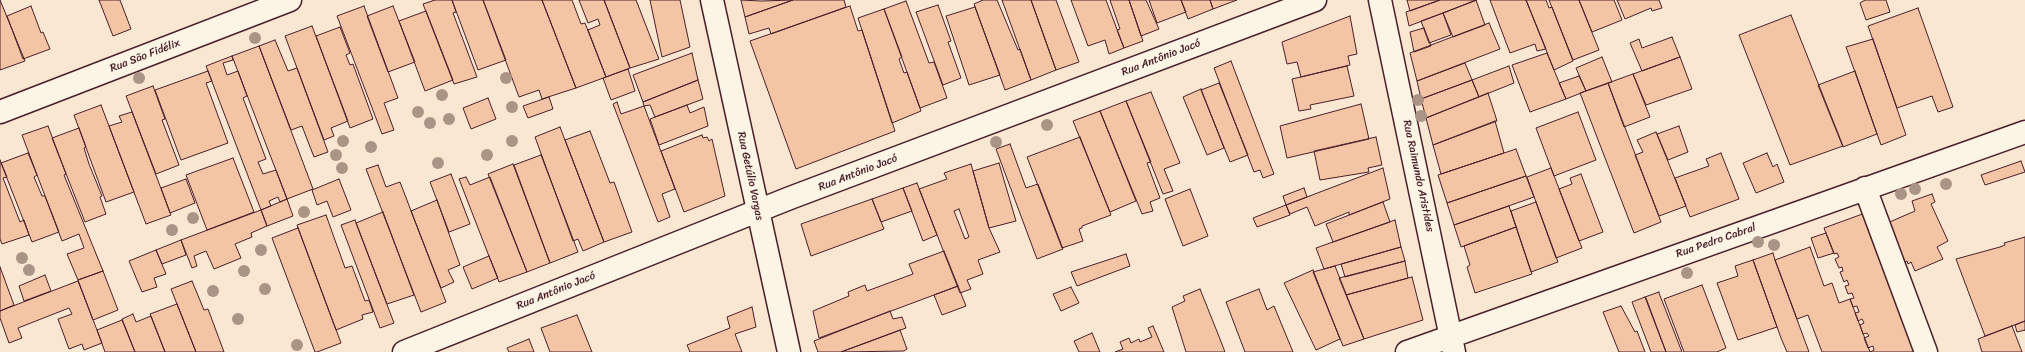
<!DOCTYPE html>
<meta charset="utf-8">
<style>
body{margin:0}
canvas{display:block;background:#fae7d2}
</style>
<canvas width="2025" height="352"></canvas>
<script>
const g = document.querySelector('canvas').getContext('2d');
g.lineJoin = 'round';
function paint(path, color) { g.fillStyle = color; g.fill(path, 'evenodd'); }
const shape = rows => new Path2D(rows.map(r => 'M' + r).join(''));
function strokePath(path, color, width, dash) { g.strokeStyle = color; g.lineWidth = width; g.lineCap = dash ? 'butt' : 'round'; g.setLineDash(dash || []); g.stroke(path); }
function label(font, color, halo, rows, align = 'center') {
  g.font = font + ' Sriracha,sans-serif'; g.lineWidth = 3; g.setLineDash([]); g.textBaseline = 'middle'; g.strokeStyle = halo; g.fillStyle = color; for (const [text, x, y, turn = 0] of rows) {
    g.save(); g.translate(x, y); g.rotate((+turn || 0) * Math.PI / 180); g.textAlign = isNaN(turn) ? turn : align; if (halo) g.strokeText(text, 0, 0); g.fillText(text, 0, 0); g.restore();
  }
}
const building = shape([
 [0,0,25,61,0,70,0,0],
 [99,0,120,0,131,29,113,36,99,0],
 [435,0,452,0,456,12,453,13,477,77,454,84,423,4,435,0],
 [452,0,483,0,506,60,478,70,452,0],
 [483,0,542,0,576,88,542,99,539,90,519,97,483,0],
 [542,0,572,0,581,24,585,23,606,77,576,88,542,0],
 [579,0,604,0,630,68,606,77,588,30,600,25,598,19,588,23,579,0],
 [604,0,636,0,659,59,630,68,604,0],
 [650,0,680,0,690,47,662,57,650,0],
 [741,0,761,1,793,0,745,17,741,0],
 [793,0,844,0,846,7,771,34,769,28,749,34,745,17,793,0],
 [983,0,997,0,1018,50,1020,49,1031,80,1005,90,974,4,983,0],
 [1002,0,1031,0,1056,70,1031,80,1002,0],
 [1031,0,1056,0,1079,62,1056,70,1031,0],
 [1071,0,1106,0,1124,48,1109,54,1105,40,1088,46,1071,0],
 [1110,0,1129,0,1143,41,1124,48,1117,30,1120,29,1110,0],
 [1129,0,1146,0,1159,29,1141,36,1129,0],
 [1149,0,1181,0,1186,12,1157,23,1149,0],
 [1181,0,1210,0,1213,9,1188,19,1181,0],
 [1210,0,1237,0,1213,9,1210,0],
 [1407,0,1440,0,1410,11,1407,0],
 [1440,0,1477,0,1409,26,1406,12,1440,0],
 [1476,0,1485,25,1453,37,1443,13,1476,0],
 [1490,0,1526,0,1546,49,1537,51,1535,44,1510,53,1490,0],
 [1526,0,1546,0,1549,8,1552,7,1573,61,1554,70,1526,0],
 [1549,0,1579,0,1599,50,1573,60,1549,0],
 [1579,0,1614,0,1622,20,1592,32,1579,0],
 [1617,0,1659,0,1662,8,1652,11,1651,8,1625,19,1617,0],
 [1865,0,1886,0,1890,12,1866,20,1860,3,1865,0],
 [906,1,929,63,934,62,947,98,920,108,884,9,906,1],
 [938,5,951,41,948,42,961,78,943,85,916,12,938,5],
 [31,6,41,33,43,32,50,49,23,59,7,16,31,6],
 [364,6,398,98,384,103,394,130,382,134,337,16,364,6],
 [393,6,415,62,388,72,367,16,393,6],
 [850,6,858,31,862,30,895,131,796,169,750,41,850,6],
 [975,7,1000,75,969,85,946,16,975,7],
 [1918,8,1953,107,1938,112,1932,96,1897,108,1868,26,1918,8],
 [884,9,902,57,899,59,904,73,907,72,921,111,892,123,858,18,884,9],
 [426,11,453,80,425,91,399,21,426,11],
 [1443,13,1451,35,1429,43,1421,21,1443,13],
 [1791,15,1843,146,1790,165,1739,35,1791,15],
 [1350,16,1357,54,1348,56,1350,65,1301,77,1297,62,1287,64,1282,42,1350,16],
 [1489,23,1500,49,1417,81,1410,53,1489,23],
 [312,26,348,121,331,128,334,136,324,140,285,36,312,26],
 [340,27,350,53,346,55,350,65,353,64,373,119,350,128,316,36,340,27],
 [1424,28,1431,46,1414,52,1410,32,1424,28],
 [1672,37,1680,57,1642,71,1630,43,1639,39,1642,48,1672,37],
 [1873,39,1906,135,1881,145,1846,47,1873,39],
 [275,40,288,71,297,68,328,152,314,157,302,126,291,130,259,46,275,40],
 [259,46,313,189,287,199,232,56,259,46],
 [692,53,698,80,643,102,633,75,692,53],
 [1547,53,1566,99,1530,112,1512,65,1547,53],
 [232,56,233,60,223,63,227,75,238,71,247,96,243,98,266,159,258,162,263,174,276,170,287,199,280,202,278,197,269,201,271,206,261,210,206,66,232,56],
 [1602,57,1612,82,1586,91,1576,68,1602,57],
 [1680,57,1692,89,1646,105,1633,74,1680,57],
 [1231,61,1274,174,1263,178,1260,170,1254,172,1214,68,1231,61],
 [1465,63,1472,80,1421,99,1417,81,1465,63],
 [1347,66,1354,96,1310,105,1311,109,1299,111,1292,79,1347,66],
 [1509,66,1514,83,1479,97,1472,80,1509,66],
 [628,69,635,91,611,100,603,78,628,69],
 [208,71,212,81,206,83,228,143,181,160,155,90,208,71],
 [1855,71,1877,134,1843,147,1818,85,1855,71],
 [1633,74,1650,117,1624,127,1608,83,1633,74],
 [1579,76,1586,91,1566,99,1559,83,1579,76],
 [698,80,703,99,655,117,650,105,644,106,643,102,698,80],
 [1472,80,1479,97,1426,118,1421,99,1472,80],
 [1219,83,1248,155,1230,162,1201,90,1219,83],
 [1608,83,1661,222,1634,233,1580,93,1608,83],
 [153,86,165,119,162,120,179,165,156,174,126,96,153,86],
 [1201,89,1224,148,1207,155,1183,97,1201,89],
 [1151,92,1180,163,1164,169,1173,191,1163,194,1126,101,1151,92],
 [1488,93,1497,121,1433,145,1426,118,1488,93],
 [549,97,553,109,528,118,523,106,549,97],
 [488,98,496,119,471,129,463,108,488,98],
 [1126,101,1151,162,1147,163,1160,198,1150,202,1153,211,1142,214,1100,111,1126,101],
 [617,102,621,114,644,106,675,189,662,194,670,217,658,222,613,104,617,102],
 [1361,104,1369,139,1287,158,1280,126,1361,104],
 [101,105,134,192,106,202,74,115,101,105],
 [687,105,690,113,704,107,708,126,659,145,650,119,687,105],
 [1100,111,1136,201,1110,212,1073,121,1100,111],
 [132,112,171,215,146,224,109,126,122,122,119,116,132,112],
 [1578,112,1596,160,1554,176,1536,128,1578,112],
 [1495,121,1504,153,1441,174,1433,145,1495,121],
 [48,126,66,174,64,175,103,271,78,280,67,254,84,248,79,234,62,241,22,135,48,126],
 [1679,126,1688,152,1668,160,1657,134,1679,126],
 [560,127,604,242,583,251,578,239,573,241,535,137,560,127],
 [79,128,86,147,84,148,89,164,102,196,100,197,106,214,85,222,52,138,79,128],
 [590,131,610,183,614,182,632,232,604,242,565,140,590,131],
 [1656,132,1686,206,1659,216,1635,155,1643,152,1637,140,1656,132],
 [702,135,703,138,707,137,709,141,712,139,725,196,684,212,661,151,702,135],
 [1080,137,1111,215,1082,226,1082,228,1079,229,1083,241,1062,248,1027,157,1080,137],
 [1376,137,1382,165,1368,168,1369,172,1320,180,1314,151,1376,137],
 [1010,144,1026,188,1038,184,1063,249,1037,259,996,149,1010,144],
 [1516,149,1526,176,1447,203,1438,175,1516,149],
 [28,153,37,175,34,177,42,196,45,196,59,232,32,242,1,163,28,153],
 [1721,153,1739,199,1690,217,1675,178,1709,166,1706,159,1721,153],
 [1767,153,1773,167,1777,164,1784,182,1756,193,1743,163,1767,153],
 [541,155,578,252,550,263,514,165,541,155],
 [233,158,254,212,207,230,186,175,233,158],
 [0,160,7,177,3,178,20,222,24,220,29,235,2,244,0,239,0,160],
 [2021,161,2025,172,1985,185,1981,175,2021,161],
 [999,163,1016,221,989,228,973,171,999,163],
 [513,164,550,263,527,272,488,174,513,164],
 [971,164,989,228,1000,252,978,260,983,274,967,280,971,289,960,293,919,189,947,179,944,173,971,164],
 [959,209,969,237,965,239,954,211,959,209],
 [378,165,386,187,400,182,446,302,421,312,366,169,378,165],
 [1383,168,1390,199,1349,215,1349,212,1315,226,1307,207,1290,214,1286,205,1383,168],
 [1551,168,1582,248,1556,258,1527,177,1551,168],
 [451,174,470,224,449,232,430,182,451,174],
 [1581,174,1603,232,1579,241,1559,189,1572,184,1570,178,1581,174],
 [1526,176,1534,197,1454,225,1447,203,1526,176],
 [466,177,470,185,490,177,527,272,499,282,459,179,466,177],
 [186,179,195,203,170,213,161,188,186,179],
 [339,179,351,210,333,217,327,201,317,205,312,190,339,179],
 [917,183,937,235,923,241,903,188,917,183],
 [903,188,912,211,881,222,872,199,903,188],
 [1304,188,1307,197,1286,205,1283,196,1304,188],
 [1190,189,1208,236,1183,246,1165,199,1190,189],
 [1932,194,1935,202,1931,204,1948,241,1937,247,1943,259,1915,271,1911,262,1908,264,1907,261,1903,263,1885,224,1915,211,1912,201,1932,194],
 [287,199,293,216,267,226,261,210,287,199],
 [872,199,884,229,811,256,801,224,872,199],
 [437,200,460,265,448,270,454,282,441,288,411,211,437,200],
 [1383,202,1390,222,1333,242,1326,224,1383,202],
 [1536,202,1558,262,1531,272,1511,211,1536,202],
 [1286,205,1290,215,1257,227,1253,218,1286,205],
 [1509,206,1516,227,1461,247,1454,225,1509,206],
 [261,210,267,226,251,233,252,237,235,244,241,258,214,269,206,251,194,256,197,266,192,268,181,240,261,210],
 [383,212,414,295,387,304,356,223,383,212],
 [1868,212,1922,352,1870,352,1874,350,1873,346,1868,348,1864,338,1869,336,1867,333,1863,334,1860,325,1864,323,1862,319,1858,321,1855,313,1859,312,1857,306,1853,307,1850,299,1854,298,1852,293,1848,294,1845,286,1849,285,1847,280,1844,282,1840,272,1843,271,1842,267,1839,268,1835,259,1839,257,1837,253,1834,254,1824,228,1868,212],
 [326,215,345,268,352,266,365,301,369,300,373,312,362,315,363,319,336,330,297,225,326,215],
 [355,220,394,323,380,328,341,225,355,220],
 [1395,220,1401,247,1324,269,1316,248,1395,220],
 [1516,227,1532,274,1475,293,1467,267,1470,265,1464,246,1516,227],
 [298,228,341,343,317,352,315,352,272,238,298,228],
 [1826,233,1834,253,1818,258,1811,238,1826,233],
 [2025,237,2025,321,1985,336,1956,259,2000,247,2005,245,2004,243,2025,237],
 [181,240,186,255,162,264,156,250,181,240],
 [1401,247,1405,261,1345,277,1341,264,1401,247],
 [1810,247,1824,286,1832,283,1839,303,1850,299,1870,352,1822,352,1808,315,1797,319,1775,260,1810,247],
 [156,250,166,274,154,278,157,287,142,292,129,261,156,250],
 [944,251,958,286,819,338,813,311,849,296,848,292,865,285,867,291,913,274,909,264,944,251],
 [1773,253,1775,260,1809,352,1787,352,1781,338,1753,260,1773,253],
 [1126,254,1130,266,1077,286,1071,272,1126,254],
 [489,256,498,278,472,289,463,267,489,256],
 [1753,260,1777,327,1738,340,1717,283,1738,276,1735,266,1753,260],
 [1405,261,1408,278,1346,295,1339,278,1405,261],
 [1335,266,1364,339,1343,346,1313,272,1335,266],
 [0,267,14,305,0,311,0,267],
 [1313,270,1340,339,1316,350,1284,283,1313,270],
 [103,271,118,310,93,320,78,280,103,271],
 [45,275,51,291,24,301,19,286,45,275],
 [1412,277,1423,320,1364,339,1346,295,1412,277],
 [78,281,102,343,84,350,82,344,69,349,58,319,72,314,69,308,18,328,22,338,9,343,0,318,0,311,78,281],
 [192,281,204,310,208,309,224,352,196,352,171,289,192,281],
 [1702,285,1726,348,1717,352,1684,352,1664,299,1702,285],
 [958,286,966,306,942,315,934,295,958,286],
 [1071,287,1079,303,1061,311,1053,294,1071,287],
 [1200,289,1218,334,1225,352,1186,352,1172,307,1185,301,1183,296,1200,289],
 [1259,289,1267,310,1274,306,1293,352,1245,352,1226,302,1259,289],
 [1659,292,1659,293,1682,352,1666,352,1645,297,1659,292],
 [1645,297,1646,298,1666,352,1651,352,1632,302,1645,297],
 [177,304,183,319,196,352,165,352,150,314,177,304],
 [1621,306,1635,332,1637,331,1645,352,1619,352,1603,312,1621,306],
 [752,307,756,327,735,334,742,352,690,352,687,345,730,328,727,317,752,307],
 [890,311,893,319,902,317,906,328,841,352,818,352,814,341,890,311],
 [133,314,136,322,151,316,165,352,135,352,122,319,133,314],
 [577,315,592,352,550,352,541,328,577,315],
 [122,320,135,352,105,352,97,330,122,320],
 [2025,321,2025,331,2025,330,2017,332,2015,325,2025,321],
 [1153,326,1164,352,1115,352,1123,349,1120,342,1129,338,1131,343,1139,339,1140,342,1152,337,1148,328,1153,326],
 [2012,326,2022,352,1982,352,1978,339,2012,326],
 [900,330,907,349,904,351,841,352,900,330],
 [1092,333,1100,352,1079,352,1074,341,1092,333],
 [529,339,534,352,509,352,507,348,529,339]
]);
const minor = shape([
 [712,0,789,352],
 [1380,0,1454,352],
 [0,112,290,0],
 [1865,188,1926,352],
 [404,352,790,198,1315,0],
 [1407,352,2025,132]
]);
const trees = [
 [255,38],
 [139,78],
 [506,78],
 [442,95],
 [1418,100],
 [512,107],
 [418,112],
 [1421,116],
 [449,119],
 [430,123],
 [1047,125],
 [343,141],
 [512,141],
 [996,142],
 [371,147],
 [336,155],
 [487,155],
 [438,163],
 [342,168],
 [1946,184],
 [1915,189],
 [1901,194],
 [304,212],
 [193,218],
 [172,230],
 [1758,242],
 [1774,245],
 [261,250],
 [22,258],
 [29,270],
 [244,271],
 [1687,273],
 [265,289],
 [213,291],
 [238,319],
 [297,345]
];
const streetNames = [
 ["Rua São Fidélix",145,56,-21],
 ["Rua Antônio Jacó",1161,58,-21],
 ["Rua Antônio Jacó",858,173,-21],
 ["Rua Getúlio Vargas",750,176,78],
 ["Rua Raimundo Aristides",1418,176,78],
 ["Rua Pedro Cabral",1716,241,-19],
 ["Rua Antônio Jacó",556,291,-22]
];
paint(building, '#f4c5a4');
strokePath(building, '#4a1f2b', 1);
strokePath(minor, '#4a1f2b', 25);
strokePath(minor, '#fcf5e5', 22);
g.fillStyle = '#a99486';
for (const [x, y] of trees) { g.beginPath(); g.arc(x, y, 6, 0, 2 * Math.PI); g.fill(); }
label('11px', '#4a1f2b', '#fcf5e5', streetNames);
</script>
